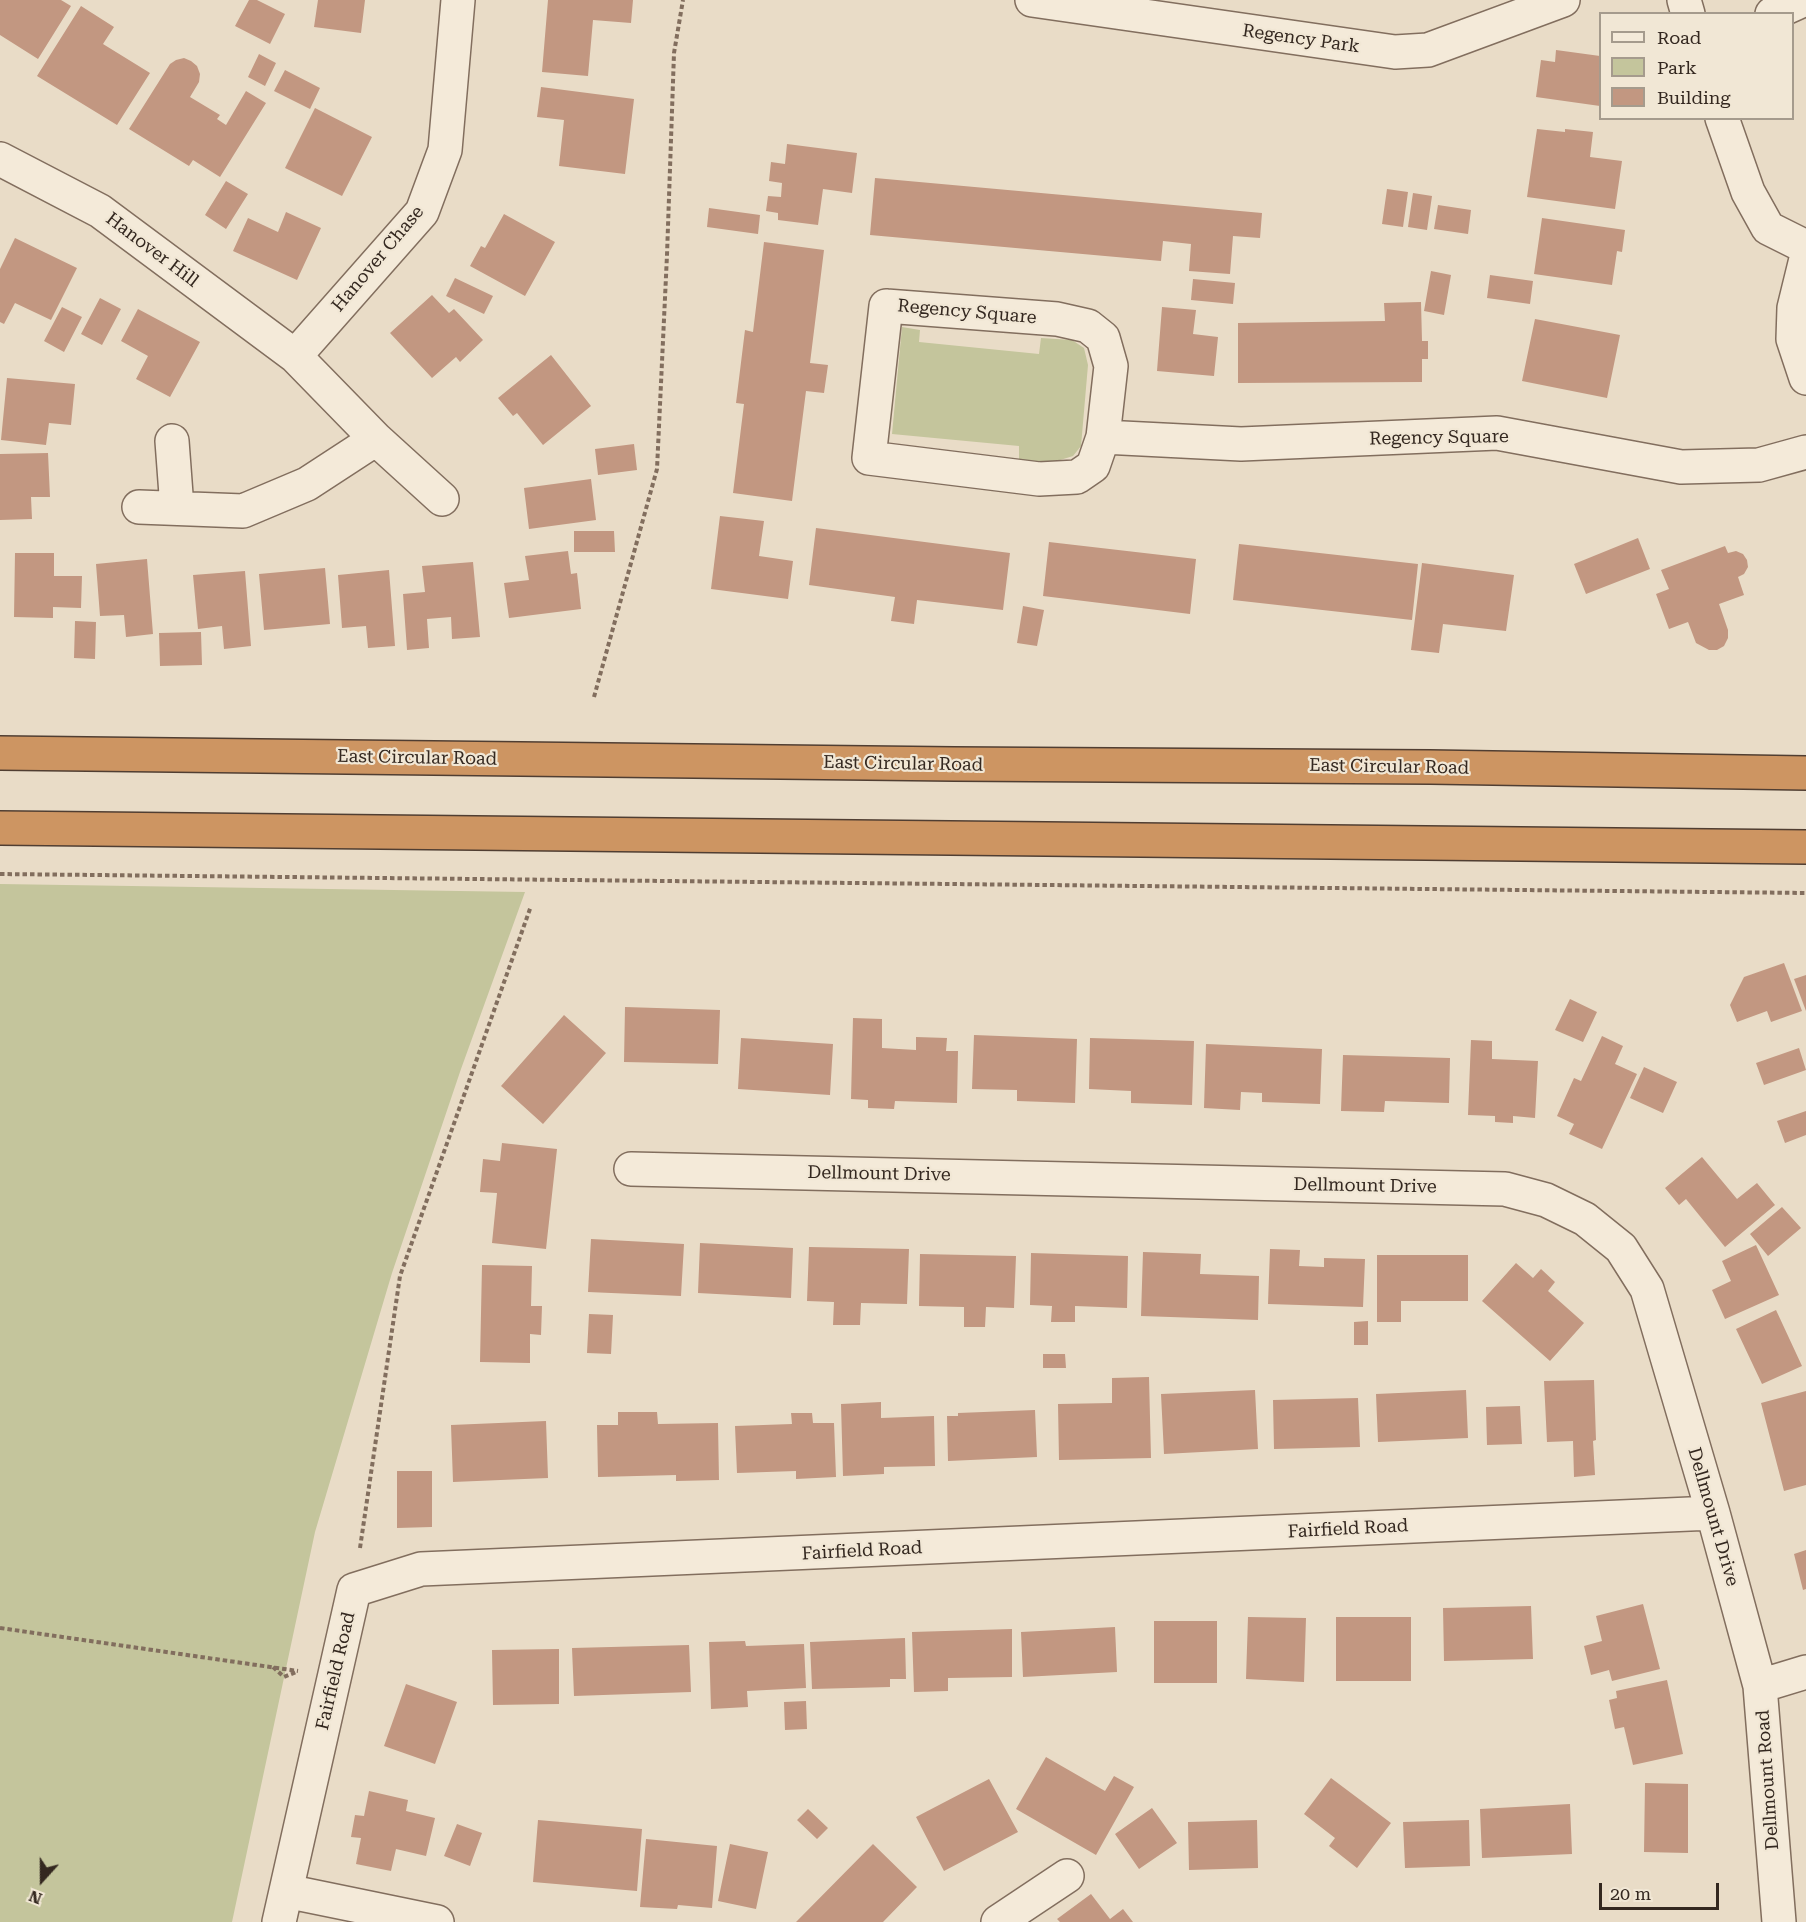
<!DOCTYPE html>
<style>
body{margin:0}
#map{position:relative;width:1806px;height:1922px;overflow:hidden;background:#e9dcc7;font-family:"Roboto Serif",serif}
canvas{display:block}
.legend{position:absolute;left:1599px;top:12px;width:195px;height:108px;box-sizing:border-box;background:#f1e7d5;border:2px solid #a59b8d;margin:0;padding:8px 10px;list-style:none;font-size:18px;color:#342820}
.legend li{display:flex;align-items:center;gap:12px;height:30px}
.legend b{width:30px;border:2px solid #a59b8d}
.north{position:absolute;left:12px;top:1850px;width:60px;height:60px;-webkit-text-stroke:4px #f1e7d5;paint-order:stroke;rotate:201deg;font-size:16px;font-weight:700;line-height:24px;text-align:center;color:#342820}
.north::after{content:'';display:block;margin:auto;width:21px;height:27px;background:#342820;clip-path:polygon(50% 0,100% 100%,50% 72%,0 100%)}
.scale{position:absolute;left:1599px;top:1883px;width:120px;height:27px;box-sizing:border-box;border:3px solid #342820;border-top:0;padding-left:8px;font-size:18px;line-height:21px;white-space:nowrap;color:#342820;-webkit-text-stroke:4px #f1e7d5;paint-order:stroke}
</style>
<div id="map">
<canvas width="1806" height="1922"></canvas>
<ul class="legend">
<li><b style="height:8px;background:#f4ead9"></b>Road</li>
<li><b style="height:16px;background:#c4c59c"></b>Park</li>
<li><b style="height:16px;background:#c29781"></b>Building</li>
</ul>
<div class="north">N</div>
<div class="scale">20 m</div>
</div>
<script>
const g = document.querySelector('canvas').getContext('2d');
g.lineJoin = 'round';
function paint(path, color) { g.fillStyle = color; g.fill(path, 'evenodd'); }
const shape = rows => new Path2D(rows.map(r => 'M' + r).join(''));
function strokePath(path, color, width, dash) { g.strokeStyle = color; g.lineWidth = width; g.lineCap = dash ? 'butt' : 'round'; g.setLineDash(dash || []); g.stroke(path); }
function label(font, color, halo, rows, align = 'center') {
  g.font = font + ' "Roboto Serif",serif'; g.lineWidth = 4.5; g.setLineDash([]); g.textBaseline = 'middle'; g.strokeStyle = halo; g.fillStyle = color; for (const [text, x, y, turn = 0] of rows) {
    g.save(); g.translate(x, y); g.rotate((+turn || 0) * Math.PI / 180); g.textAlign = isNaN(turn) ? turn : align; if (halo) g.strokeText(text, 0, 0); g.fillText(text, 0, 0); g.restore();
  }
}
const green = shape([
 [902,327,920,330,919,342,1039,354,1041,338,1072,340,1084,348,1088,365,1081,446,1073,456,1041,466,1027,464,1019,459,1019,446,892,434],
 [0,884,525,892,461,1069,392,1273,315,1532,232,1922,0,1922]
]);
const building = shape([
 [0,0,61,0,71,6,38,59,0,35],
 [249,0,257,0,285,14,270,44,235,26],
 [318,0,365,0,361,33,314,27],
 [548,0,633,0,631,23,593,20,588,76,542,72],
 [81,6,114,27,103,44,150,73,117,125,37,76],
 [1556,50,1600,56,1600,106,1536,97,1541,60,1555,62],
 [259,54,276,63,265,86,248,77],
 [184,58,191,61,197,66,200,74,199,82,190,97,220,115,217,119,226,125,246,91,266,103,220,177,193,160,189,166,129,129,170,64,176,60],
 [285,70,320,88,310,109,274,91],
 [541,87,634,99,625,174,559,166,564,120,537,117],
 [315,108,372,137,342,196,285,168],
 [1537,129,1565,132,1565,129,1593,132,1590,157,1622,161,1615,209,1527,197],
 [787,144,857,153,852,193,823,189,818,225,778,220,778,213,766,211,768,196,781,197,782,183,769,181,771,162,785,164],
 [875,178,1262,213,1260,238,1233,236,1230,274,1189,271,1191,244,1163,241,1161,261,870,235],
 [226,181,248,194,226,229,205,215],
 [1387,189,1408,192,1403,227,1382,224],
 [1413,193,1432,196,1427,230,1408,227],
 [1438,205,1471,210,1468,234,1434,229],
 [709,208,760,215,758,234,707,227],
 [286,212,321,228,297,280,233,251,248,218,278,232],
 [504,214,555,242,525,296,470,266,481,246,485,248],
 [1542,218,1625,230,1622,252,1617,251,1612,285,1534,274],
 [15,238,77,268,51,320,15,303,4,324,0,322,0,269],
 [764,242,824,250,810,363,828,365,824,393,806,391,792,501,733,493,744,404,736,403,745,330,753,332],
 [1431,271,1451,275,1444,315,1424,311],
 [1490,275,1533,281,1530,304,1487,298],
 [455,278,493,296,484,314,446,296],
 [1193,279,1235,283,1233,304,1191,300],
 [432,295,449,313,454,309,483,340,460,362,456,357,432,378,390,333],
 [100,298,121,309,102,345,81,334],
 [1421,302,1422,341,1428,341,1428,359,1422,359,1422,382,1238,383,1238,323,1385,321,1384,303],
 [62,307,82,317,64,352,44,341],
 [1162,307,1196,310,1193,334,1218,337,1214,376,1157,371],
 [138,309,200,342,170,397,136,379,148,356,121,341],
 [1535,319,1620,335,1607,398,1522,381],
 [551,355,591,406,543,445,517,413,513,416,498,398],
 [7,378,75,384,71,425,49,423,46,445,1,440],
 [634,444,637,470,598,475,595,449],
 [48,453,50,497,31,497,32,519,0,520,0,454],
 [591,479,596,520,529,529,524,488],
 [720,516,764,521,759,556,793,561,788,599,711,589],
 [816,528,1010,553,1003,610,917,600,914,624,891,621,895,597,809,585],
 [574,531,614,531,615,552,574,552],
 [1638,538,1650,569,1586,594,1574,564],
 [1049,542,1196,559,1190,614,1043,596],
 [1239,544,1418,564,1412,620,1233,600],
 [1725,546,1728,553,1736,551,1743,554,1747,560,1748,567,1744,574,1738,577,1744,595,1719,604,1728,630,1728,638,1724,646,1717,650,1709,650,1696,643,1688,622,1669,629,1656,594,1669,589,1661,570],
 [568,551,571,574,577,573,581,609,509,618,504,583,529,580,525,556],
 [15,553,54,553,54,576,82,576,81,608,53,607,53,618,14,617],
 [147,559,153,634,126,637,124,615,100,616,96,564],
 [473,562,480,637,452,639,451,617,427,619,429,648,407,650,403,594,425,592,422,566],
 [1422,563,1514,575,1506,631,1443,624,1439,653,1411,650],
 [325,568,330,624,264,630,259,574],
 [389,570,395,646,368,648,366,626,342,628,338,575],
 [245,571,251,646,224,649,222,626,198,629,193,575],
 [1023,606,1044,610,1037,646,1017,643],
 [75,621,96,622,95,659,74,658],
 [201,632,202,665,160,666,159,633],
 [1784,963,1802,1011,1771,1022,1767,1011,1737,1022,1730,1005,1744,977],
 [1806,975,1806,1011,1794,979],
 [1570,999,1597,1012,1583,1042,1555,1030],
 [625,1007,720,1010,718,1064,624,1062],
 [564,1015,606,1053,543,1124,501,1086],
 [853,1018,882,1019,882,1048,916,1050,916,1037,947,1038,946,1051,958,1051,957,1103,895,1101,894,1109,868,1108,868,1100,851,1099],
 [974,1035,1077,1039,1075,1103,1017,1101,1017,1090,972,1089],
 [1602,1036,1623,1046,1615,1064,1637,1074,1602,1149,1569,1134,1574,1124,1557,1116,1574,1078,1581,1081],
 [741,1038,833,1044,830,1095,738,1089],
 [1090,1038,1194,1041,1192,1105,1131,1103,1131,1091,1089,1089],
 [1471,1040,1492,1041,1492,1059,1538,1061,1535,1118,1513,1116,1513,1123,1495,1122,1495,1116,1468,1115],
 [1206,1044,1322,1049,1320,1104,1262,1102,1262,1093,1241,1092,1240,1110,1204,1108],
 [1799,1048,1806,1070,1764,1085,1756,1063],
 [1343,1055,1450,1058,1449,1103,1385,1101,1384,1112,1341,1111],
 [1644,1067,1677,1082,1663,1113,1630,1098],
 [1806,1111,1806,1135,1785,1143,1777,1121],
 [502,1143,557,1149,546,1249,492,1243,497,1193,480,1192,483,1159,500,1161],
 [1702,1157,1737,1199,1757,1183,1775,1205,1725,1247,1686,1199,1679,1205,1665,1188],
 [1782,1207,1801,1228,1768,1256,1750,1234],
 [591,1239,684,1244,681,1296,588,1292],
 [700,1243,793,1248,791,1298,698,1293],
 [1756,1245,1779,1295,1725,1319,1712,1290,1731,1281,1722,1261],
 [809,1247,909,1249,907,1304,861,1303,860,1325,833,1325,834,1302,807,1301],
 [1270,1249,1300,1250,1299,1266,1324,1267,1324,1258,1365,1259,1363,1307,1268,1304],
 [1143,1252,1201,1254,1200,1274,1259,1276,1258,1320,1141,1316],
 [1031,1253,1128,1256,1127,1308,1075,1306,1075,1322,1051,1322,1052,1306,1030,1305],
 [920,1254,1016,1256,1014,1308,986,1307,985,1327,964,1327,964,1307,919,1306],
 [1377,1255,1468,1255,1468,1301,1401,1301,1401,1322,1377,1322],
 [1516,1263,1533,1278,1541,1269,1555,1282,1548,1291,1584,1323,1550,1361,1482,1301],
 [482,1265,532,1266,531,1306,542,1306,541,1335,530,1334,530,1363,480,1362],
 [1776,1310,1802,1366,1762,1384,1736,1329],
 [589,1314,613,1315,611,1354,587,1353],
 [1368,1321,1368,1345,1354,1345,1354,1322],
 [1043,1354,1065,1354,1066,1368,1043,1368],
 [1149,1377,1151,1458,1059,1460,1058,1404,1112,1403,1112,1378],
 [1594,1380,1596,1440,1593,1441,1595,1475,1574,1477,1573,1441,1547,1442,1544,1381],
 [1255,1390,1258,1449,1164,1454,1161,1394],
 [1466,1390,1468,1438,1378,1442,1376,1394],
 [1806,1391,1806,1485,1784,1491,1761,1403],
 [1358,1398,1360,1447,1274,1449,1273,1400],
 [881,1402,881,1418,934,1416,935,1466,884,1467,884,1474,843,1476,841,1404],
 [1520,1406,1522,1444,1487,1445,1486,1407],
 [1035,1410,1037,1457,948,1461,947,1416,958,1416,958,1413],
 [618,1412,657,1412,658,1424,718,1423,719,1480,676,1481,676,1475,598,1477,597,1425,618,1425],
 [791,1413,812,1413,813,1423,834,1423,836,1477,796,1479,796,1471,737,1473,735,1426,792,1424],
 [546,1421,548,1478,453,1482,451,1425],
 [397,1471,432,1471,432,1527,397,1528],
 [1806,1550,1806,1589,1803,1590,1794,1554],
 [1643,1604,1660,1669,1612,1681,1609,1670,1591,1675,1584,1646,1602,1641,1596,1616],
 [1531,1606,1533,1659,1444,1661,1443,1608],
 [1248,1617,1306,1618,1304,1682,1246,1679],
 [1336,1617,1411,1617,1411,1681,1336,1681],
 [1154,1621,1217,1621,1217,1683,1154,1683],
 [1115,1627,1117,1672,1023,1677,1021,1632],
 [1012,1629,1012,1677,948,1678,948,1691,914,1692,912,1632],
 [905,1638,906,1679,890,1679,890,1687,812,1689,810,1642],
 [745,1641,746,1646,804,1644,806,1688,747,1691,748,1707,711,1709,709,1642],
 [689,1645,691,1692,574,1696,572,1648],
 [559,1649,559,1704,493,1705,492,1650],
 [1667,1680,1683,1754,1633,1765,1624,1727,1615,1729,1609,1700,1617,1698,1616,1691],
 [406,1684,457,1702,435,1764,384,1746],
 [806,1701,807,1729,785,1730,784,1702],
 [1046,1757,1105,1791,1114,1776,1134,1787,1096,1855,1016,1809],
 [1331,1778,1391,1823,1357,1868,1329,1846,1335,1838,1304,1814],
 [989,1779,1018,1832,944,1871,916,1817],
 [1645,1783,1688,1784,1688,1853,1644,1852],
 [369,1791,408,1800,406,1811,435,1818,426,1856,396,1849,391,1871,356,1864,361,1838,351,1837,355,1815,364,1816],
 [1570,1804,1572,1854,1482,1858,1480,1809],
 [1152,1808,1177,1843,1139,1869,1115,1834],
 [808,1809,828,1828,817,1839,797,1820],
 [538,1820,642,1829,637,1891,533,1882],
 [1257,1820,1258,1868,1189,1870,1188,1822],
 [1469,1820,1470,1866,1405,1868,1403,1822],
 [457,1824,482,1833,470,1866,444,1856],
 [646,1839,717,1846,712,1908,678,1905,677,1909,640,1907],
 [730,1844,768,1852,756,1909,718,1901],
 [873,1844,917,1887,883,1922,796,1922],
 [1091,1894,1110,1919,1123,1909,1133,1922,1060,1922,1057,1919]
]);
const path = shape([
 [594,697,657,469,667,255,674,53,683,0],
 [0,874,1806,893],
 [360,1548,400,1276,531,906],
 [0,1628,298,1671],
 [273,1667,284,1677,296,1672]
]);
const minor = shape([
 [1032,0,1395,52,1428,50,1563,0],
 [1684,0,1688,14],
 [1772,14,1803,0],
 [1722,118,1748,192,1768,228,1806,247],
 [0,159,100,211,295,356,376,439,307,484,243,511,139,507],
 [1806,259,1794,308,1793,339,1806,378],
 [886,306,1057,319,1088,326,1103,338,1111,366,1103,437,1093,466,1077,477,1039,479,869,458,886,306],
 [295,356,422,212,445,150,458,0],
 [1103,437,1241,444,1497,433,1681,467,1759,465,1806,452],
 [376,439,442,499],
 [172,441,177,508],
 [631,1169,1505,1189,1546,1200,1585,1219,1621,1248,1647,1289,1713,1513,1760,1686],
 [286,1891,437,1922],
 [279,1922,354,1590,421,1569,1713,1513],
 [998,1922,1067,1876],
 [1779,1922,1760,1686,1806,1672]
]);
const highway = shape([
 [0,753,954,764,1430,767,1806,773],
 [0,828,1806,847]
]);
const streetNames = [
 ["Regency Park",1301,39,8],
 ["Hanover Hill",152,250,37],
 ["Hanover Chase",378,259,-50],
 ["Regency Square",967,312,5],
 ["Regency Square",1439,438,-1],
 ["East Circular Road",417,758,1],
 ["East Circular Road",903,764,1],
 ["East Circular Road",1389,767,1],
 ["Dellmount Drive",879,1174,1],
 ["Dellmount Drive",1365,1186,1],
 ["Dellmount Drive",1713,1517,74],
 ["Fairfield Road",1348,1529,-3],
 ["Fairfield Road",862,1551,-3],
 ["Fairfield Road",336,1671,-77],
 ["Dellmount Road",1768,1780,-94]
];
paint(green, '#c4c59c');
paint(building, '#c29781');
strokePath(minor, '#826e5e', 36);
strokePath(highway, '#503e32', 36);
strokePath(path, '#826e5e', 4, [4.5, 3]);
strokePath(minor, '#f4ead9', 33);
strokePath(highway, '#cd9562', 33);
label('18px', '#342820', '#f1e7d5', streetNames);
</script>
